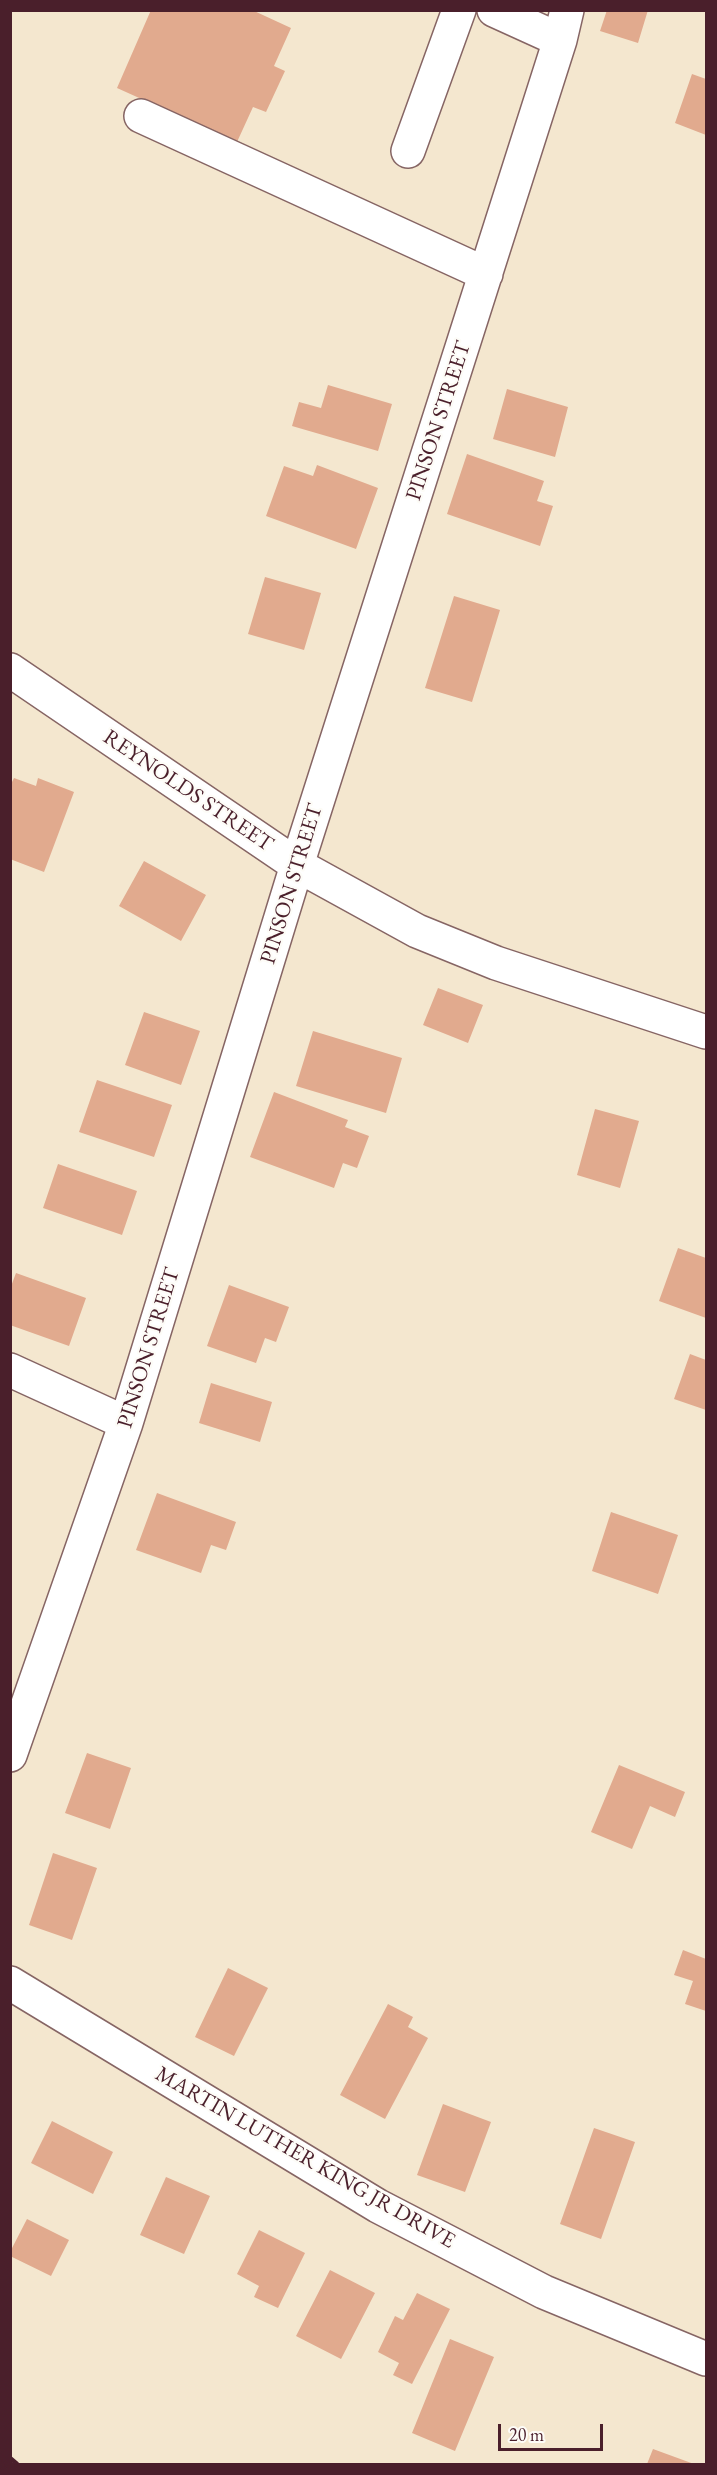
<!DOCTYPE html>
<style>
body{margin:0}
#map{position:relative;width:717px;height:2475px;overflow:hidden;background:#f4e7cf;font-family:"EB Garamond",serif}
canvas{display:block}
.frame{position:absolute;inset:0;border:12px solid #4a1f2b;pointer-events:none}
.scale{position:absolute;left:498px;top:2424px;width:105px;height:27px;box-sizing:border-box;border:3px solid #4a1f2b;border-top:0;padding-left:8px;font-size:18px;line-height:21px;white-space:nowrap;color:#4a1f2b;-webkit-text-stroke:4px #fdfcf7;paint-order:stroke}
</style>
<div id="map">
<canvas width="717" height="2475"></canvas>
<div class="frame"></div>
<div class="scale">20 m</div>
</div>
<script>
const g = document.querySelector('canvas').getContext('2d');
g.lineJoin = 'round';
function paint(path, color) { g.fillStyle = color; g.fill(path, 'evenodd'); }
const shape = rows => new Path2D(rows.map(r => 'M' + r).join(''));
function strokePath(path, color, width, dash) { g.strokeStyle = color; g.lineWidth = width; g.lineCap = dash ? 'butt' : 'round'; g.setLineDash(dash || []); g.stroke(path); }
function label(font, color, halo, rows, align = 'center') {
  g.font = font + ' "EB Garamond",serif'; g.lineWidth = 4.5; g.setLineDash([]); g.textBaseline = 'middle'; g.strokeStyle = halo; g.fillStyle = color; for (const [text, x, y, turn = 0] of rows) {
    g.save(); g.translate(x, y); g.rotate((+turn || 0) * Math.PI / 180); g.textAlign = isNaN(turn) ? turn : align; if (halo) g.strokeText(text, 0, 0); g.fillText(text, 0, 0); g.restore();
  }
}
const building = shape([
 [151,10,252,10,291,28,274,66,285,71,266,112,253,107,237,142,117,88],
 [607,10,648,10,638,43,600,31],
 [692,74,706,79,706,135,675,123],
 [328,385,392,404,378,451,292,426,299,402,321,408],
 [507,389,568,407,555,457,493,439],
 [467,454,544,481,537,501,553,506,540,546,447,514],
 [317,465,378,488,356,549,266,516,284,466,313,476],
 [265,577,321,593,304,650,248,634],
 [454,596,500,610,472,702,425,688],
 [14,778,36,786,38,778,74,792,44,872,10,859,10,786],
 [144,861,206,895,181,941,119,906],
 [438,988,483,1005,468,1043,423,1025],
 [144,1012,200,1031,181,1085,125,1065],
 [313,1031,402,1058,386,1113,296,1086],
 [97,1080,172,1105,154,1157,79,1132],
 [274,1092,348,1120,345,1127,369,1136,357,1168,343,1163,334,1188,250,1157],
 [595,1109,639,1121,620,1188,577,1175],
 [58,1164,137,1191,122,1235,43,1208],
 [678,1248,706,1258,706,1318,659,1301],
 [16,1273,86,1298,69,1346,10,1325,10,1289],
 [229,1285,289,1307,276,1342,265,1338,256,1363,207,1346],
 [690,1354,706,1360,706,1410,674,1399],
 [211,1383,272,1402,260,1442,199,1423],
 [157,1493,236,1522,226,1550,211,1545,201,1573,136,1550],
 [611,1512,678,1535,658,1594,592,1571],
 [87,1753,131,1768,110,1829,65,1813],
 [619,1765,685,1792,675,1817,650,1806,632,1849,591,1832],
 [53,1853,97,1868,72,1940,29,1925],
 [683,1950,706,1959,706,2011,685,2004,693,1981,674,1975],
 [228,1968,268,1988,234,2056,195,2037],
 [388,2004,413,2017,408,2027,428,2038,385,2119,340,2095],
 [443,2104,491,2122,465,2192,417,2175],
 [52,2121,113,2152,93,2194,31,2163],
 [594,2128,635,2142,601,2239,560,2224],
 [166,2177,210,2196,184,2254,140,2235],
 [27,2219,69,2240,51,2276,10,2256,10,2252],
 [259,2230,305,2253,278,2308,254,2297,259,2286,237,2274],
 [330,2270,375,2293,341,2359,296,2336],
 [417,2293,450,2309,412,2384,393,2375,399,2363,378,2352,395,2316,403,2320],
 [450,2339,494,2357,455,2451,412,2433],
 [653,2449,694,2464,647,2464]
]);
const minor = shape([
 [494,10,560,40],
 [141,116,486,274],
 [408,151,459,10],
 [10,670,297,865,417,931,496,963,706,1032],
 [10,1370,126,1423],
 [10,1755,126,1423,297,865,560,40,567,10],
 [10,1983,378,2206,544,2292,706,2359]
]);
const rail = shape([
 [10,2458,17,2464]
]);
const streetNames = [
 ["PINSON STREET",439,421,-72],
 ["REYNOLDS STREET",188,791,34],
 ["PINSON STREET",292,884,-73],
 ["PINSON STREET",149,1348,-73],
 ["MARTIN LUTHER KING JR DRIVE",305,2158,30]
];
paint(building, '#e1aa8e');
strokePath(minor, '#866564', 36);
strokePath(minor, '#fff', 33);
strokePath(rail, '#4a1f2b', 4.5);
label('22px', '#4a1f2b', '#fdfcf7', streetNames);
</script>
